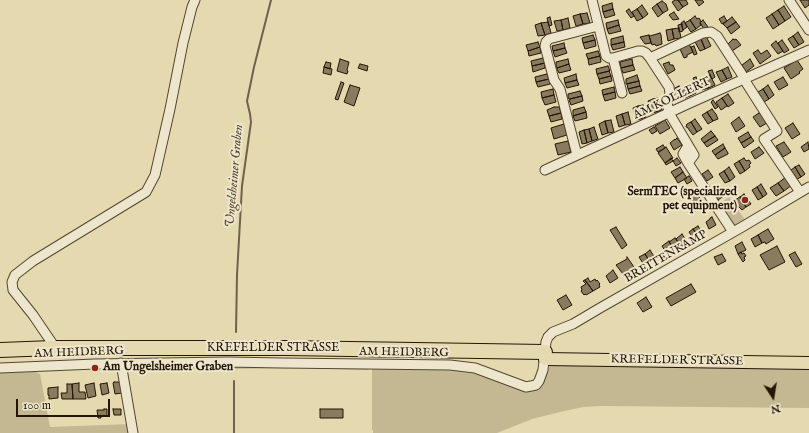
<!DOCTYPE html>
<style>
body{margin:0}
#map{position:relative;width:809px;height:433px;overflow:hidden;background:#e5d9b0;font-family:"IM FELL English",serif}
canvas{display:block}
.north{position:absolute;left:753px;top:377px;width:40px;height:40px;-webkit-text-stroke:3px #eee6cc;paint-order:stroke;rotate:168deg;font-size:11px;font-weight:700;line-height:16px;text-align:center;color:#241505}
.north::after{content:'';display:block;margin:auto;width:14px;height:18px;background:#241505;clip-path:polygon(50% 0,100% 100%,50% 72%,0 100%)}
.scale{position:absolute;left:16px;top:399px;width:94px;height:18px;box-sizing:border-box;border:2px solid #241505;border-top:0;padding-left:5px;font-size:12px;line-height:14px;white-space:nowrap;color:#241505;-webkit-text-stroke:3px #eee6cc;paint-order:stroke}
</style>
<div id="map">
<canvas width="809" height="433"></canvas>
<div class="north">N</div>
<div class="scale">100 m</div>
</div>
<script>
const g = document.querySelector('canvas').getContext('2d');
g.lineJoin = 'round';
function paint(path, color) { g.fillStyle = color; g.fill(path, 'evenodd'); }
const shape = rows => new Path2D(rows.map(r => 'M' + r).join(''));
function strokePath(path, color, width, dash) { g.strokeStyle = color; g.lineWidth = width; g.lineCap = dash ? 'butt' : 'round'; g.setLineDash(dash || []); g.stroke(path); }
function label(font, color, halo, rows, align = 'center') {
  g.font = font + ' "IM FELL English",serif'; g.lineWidth = 4; g.setLineDash([]); g.textBaseline = 'middle'; g.strokeStyle = halo; g.fillStyle = color; for (const [text, x, y, turn = 0] of rows) {
    g.save(); g.translate(x, y); g.rotate((+turn || 0) * Math.PI / 180); g.textAlign = isNaN(turn) ? turn : align; if (halo) g.strokeText(text, 0, 0); g.fillText(text, 0, 0); g.restore();
  }
}
const green = shape([
 [729,197,745,220,736,225,732,225,719,204],
 [235,365,367,367,368,370,301,368,235,369],
 [551,365,809,367,809,408,602,406,583,407,560,412,532,419,497,433,373,433,373,430,372,430,372,367,466,369,526,391,533,390,538,388,542,385,545,380,548,369],
 [129,366,223,366,226,369,125,370],
 [32,370,40,374,50,427,131,424,132,433,0,433,0,372]
]);
const stream = shape([
 [236,332,237,275,239,239,242,186,251,122,250,114,247,101,254,67,271,0],
 [234,381,234,433]
]);
const building = shape([
 [675,0,678,0,683,7,678,11,672,2,675,0],
 [678,0,686,0,688,4,683,7,678,0],
 [695,0,702,0,704,2,699,6,695,0],
 [800,0,809,0,809,5,805,8,800,0],
 [662,1,666,4,668,10,663,13,657,4,662,1],
 [612,3,613,9,603,12,602,6,612,3],
 [657,4,663,13,658,17,652,8,657,4],
 [642,5,648,14,643,18,637,9,642,5],
 [784,6,791,17,785,21,778,10,784,6],
 [613,9,615,15,605,18,603,12,613,9],
 [629,9,634,16,631,18,626,11,629,9],
 [637,9,643,18,637,21,632,12,637,9],
 [778,10,785,21,779,25,772,14,778,10],
 [674,12,676,15,679,19,673,20,669,15,674,12],
 [587,13,590,23,583,24,580,14,587,13],
 [580,14,583,24,576,26,573,16,580,14],
 [772,14,779,25,773,29,766,18,772,14],
 [695,16,697,19,699,18,701,21,700,23,701,25,696,29,690,20,695,16],
 [724,16,727,21,722,24,719,19,724,16],
 [550,17,552,25,549,26,547,18,550,17],
 [732,17,736,22,727,28,723,24,732,17],
 [568,18,570,28,563,30,561,20,568,18],
 [561,20,563,30,557,31,554,21,561,20],
 [618,20,619,25,607,29,606,23,618,20],
 [690,20,696,29,691,32,685,23,690,20],
 [703,20,708,27,704,29,700,23,703,20],
 [684,21,687,27,683,30,681,23,684,21],
 [548,22,551,33,545,35,541,23,548,22],
 [736,22,740,27,731,34,727,28,736,22],
 [541,23,545,35,538,36,535,25,541,23],
 [682,24,683,31,679,32,678,25,682,24],
 [619,25,621,31,609,34,607,29,619,25],
 [679,28,681,38,674,39,672,29,679,28],
 [672,29,674,39,668,41,666,30,672,29],
 [798,32,804,42,799,45,793,36,798,32],
 [660,33,661,35,662,44,656,46,655,44,652,45,649,36,650,36,660,33],
 [593,35,595,40,583,43,582,38,593,35],
 [649,35,651,43,645,44,640,37,649,35],
 [623,36,624,42,611,45,611,39,623,36],
 [706,36,711,46,705,49,701,39,706,36],
 [793,36,799,45,794,48,788,39,793,36],
 [701,39,705,49,700,51,695,42,701,39],
 [733,39,734,40,736,39,741,45,732,51,727,45,733,39],
 [595,40,596,46,585,49,583,43,595,40],
 [782,40,789,50,784,53,778,43,782,40],
 [776,41,783,51,778,54,771,45,776,41],
 [538,42,540,47,528,51,526,45,538,42],
 [624,42,625,47,613,50,611,45,624,42],
 [564,43,565,48,553,51,552,46,564,43],
 [689,44,693,52,687,55,687,57,684,58,680,49,689,44],
 [694,46,697,54,694,55,691,47,694,46],
 [540,47,541,53,529,56,528,51,540,47],
 [565,48,567,53,555,57,553,51,565,48],
 [758,50,761,54,767,50,771,56,760,64,753,53,758,50],
 [598,51,600,56,588,59,586,54,598,51],
 [600,56,601,62,589,65,588,59,600,56],
 [543,58,545,63,532,66,531,61,543,58],
 [340,59,349,62,347,70,348,71,347,74,337,71,340,59],
 [568,59,569,64,557,68,556,66,556,62,568,59],
 [632,59,633,65,621,68,620,62,632,59],
 [750,59,754,66,746,72,742,65,750,59],
 [797,60,803,69,799,72,800,73,791,79,784,68,797,60],
 [326,62,331,63,330,69,324,67,326,62],
 [669,62,670,65,673,65,675,70,668,74,663,64,669,62],
 [545,63,545,68,533,72,532,66,545,63],
 [360,64,368,66,367,71,358,68,360,64],
 [569,64,571,70,559,73,557,69,557,68,569,64],
 [633,65,635,70,623,73,621,68,633,65],
 [608,66,610,71,597,74,596,69,608,66],
 [324,67,332,69,331,75,323,73,324,67],
 [728,67,732,77,727,79,722,70,728,67],
 [712,70,715,77,712,79,708,71,712,70],
 [722,70,727,79,721,82,716,72,722,70],
 [609,71,611,76,599,79,597,74,609,71],
 [547,74,549,79,536,82,535,77,547,74],
 [576,74,577,80,565,83,564,78,576,74],
 [637,75,639,81,626,84,626,79,637,75],
 [710,75,715,85,709,88,704,78,710,75],
 [611,76,612,81,600,84,599,79,611,76],
 [696,77,699,85,697,86,693,78,696,77],
 [783,77,788,85,779,90,774,82,783,77],
 [704,78,709,88,702,90,698,81,704,78],
 [549,79,550,84,538,87,536,82,549,79],
 [577,80,579,85,567,88,565,83,577,80],
 [639,81,640,86,628,89,627,84,639,81],
 [341,82,344,83,338,100,335,99,341,82],
 [692,84,696,93,690,96,686,86,692,84],
 [350,85,360,88,354,106,344,102,350,85],
 [768,85,774,95,769,99,763,89,768,85],
 [640,86,642,91,630,94,628,89,640,86],
 [679,86,682,92,678,94,675,88,679,86],
 [686,86,690,96,685,98,681,89,686,86],
 [614,87,615,92,603,95,602,90,614,87],
 [553,89,554,95,542,98,541,92,553,89],
 [763,89,769,99,764,102,758,92,763,89],
 [580,91,582,96,570,99,568,98,568,94,580,91],
 [615,92,616,98,605,101,603,95,615,92],
 [728,94,734,103,728,107,722,98,728,94],
 [554,95,556,102,545,105,542,98,554,95],
 [582,96,583,101,571,105,570,102,569,101,570,99,582,96],
 [658,98,662,110,657,112,653,99,658,98],
 [722,98,727,106,721,110,716,102,722,98],
 [653,99,657,112,651,113,648,101,653,99],
 [713,100,718,107,715,109,711,102,713,100],
 [643,105,646,117,641,119,638,106,643,105],
 [638,106,641,119,636,120,633,108,638,106],
 [554,107,559,107,561,113,549,116,547,110,554,107],
 [584,107,586,112,573,116,573,110,584,107],
 [712,109,715,113,716,114,718,119,713,121,707,112,712,109],
 [586,112,587,118,575,121,573,116,586,112],
 [628,112,631,124,625,125,622,114,628,112],
 [707,112,713,121,708,124,702,115,707,112],
 [561,113,562,119,551,122,549,116,561,113],
 [759,113,760,113,767,123,760,127,753,117,759,113],
 [622,114,625,125,619,127,616,116,622,114],
 [739,117,745,126,736,132,731,123,739,117],
 [695,119,702,129,697,132,691,122,695,119],
 [611,120,614,132,608,133,605,121,611,120],
 [665,120,670,128,660,134,655,126,665,120],
 [605,121,608,133,602,135,599,124,605,121],
 [691,122,697,132,693,135,687,127,686,127,687,124,691,122],
 [793,123,800,134,792,139,785,128,793,123],
 [564,124,567,135,554,139,551,128,564,124],
 [594,127,598,139,592,141,589,129,594,127],
 [654,127,657,131,652,134,649,130,654,127],
 [589,129,592,141,587,143,584,130,589,129],
 [584,130,587,143,582,144,579,132,584,130],
 [711,131,712,132,715,136,704,143,701,139,711,131],
 [748,132,751,137,741,143,738,138,748,132],
 [715,136,718,140,707,147,704,143,715,136],
 [751,137,754,141,744,148,741,143,751,137],
 [677,138,682,145,674,150,670,143,675,139,675,140,677,138],
 [568,141,571,152,558,155,555,144,568,141],
 [784,142,791,152,783,157,776,146,784,142],
 [808,142,809,149,804,152,801,147,808,142],
 [723,144,725,148,715,155,712,151,723,144],
 [663,145,665,148,658,152,656,149,663,145],
 [666,147,673,158,665,163,658,153,666,147],
 [759,147,764,153,755,159,751,152,759,147],
 [725,148,728,153,728,154,718,159,715,155,725,148],
 [671,158,673,161,666,165,665,163,671,158],
 [677,158,681,163,676,166,673,161,677,158],
 [744,158,746,161,749,160,751,163,749,165,750,167,745,171,739,161,744,158],
 [739,161,745,171,740,174,734,164,739,161],
 [799,165,805,174,801,177,795,167,799,165],
 [680,167,683,172,675,178,671,172,680,167],
 [729,167,735,177,730,181,724,171,729,167],
 [795,167,801,177,797,179,791,170,795,167],
 [708,170,713,177,707,181,702,174,708,170],
 [724,171,730,181,725,183,719,174,724,171],
 [683,172,687,178,678,183,675,178,683,172],
 [689,176,692,181,687,184,684,179,689,176],
 [786,177,792,185,784,191,778,183,786,177],
 [778,183,784,191,776,196,770,188,778,183],
 [761,184,767,194,763,197,757,187,761,184],
 [720,187,725,195,718,200,713,192,720,187],
 [757,187,763,197,758,200,752,190,757,187],
 [697,193,701,200,693,205,689,198,694,194,697,193],
 [744,194,751,204,746,207,740,197,744,194],
 [740,197,746,207,742,210,738,206,735,200,740,197],
 [697,203,700,207,694,212,690,207,697,203],
 [712,217,716,225,709,229,706,222,710,219,710,218,712,217],
 [698,226,703,234,698,237,693,229,698,226],
 [616,227,627,245,622,249,610,230,616,227],
 [693,229,699,237,694,240,689,232,693,229],
 [768,229,774,239,766,244,765,242,762,243,758,235,761,233,768,229],
 [682,234,688,243,681,247,676,239,682,234],
 [758,235,762,243,755,247,751,239,758,235],
 [675,238,681,246,674,250,669,242,675,238],
 [669,241,674,250,667,254,662,246,669,241],
 [742,242,746,250,738,254,735,246,742,242],
 [777,246,785,262,769,270,760,255,777,246],
 [650,250,655,258,650,262,645,254,650,250],
 [741,252,742,254,744,253,746,256,744,257,745,260,743,262,738,254,741,252],
 [795,252,802,264,796,267,789,255,795,252],
 [645,254,650,262,644,265,639,257,645,254],
 [722,254,726,261,718,265,714,257,722,254],
 [627,257,634,267,623,274,616,265,627,259,627,257],
 [613,270,618,278,610,283,606,276,613,270],
 [588,278,590,282,595,279,596,281,597,280,600,284,599,285,600,287,593,291,585,280,588,278],
 [585,280,593,291,586,295,585,294,584,295,581,291,582,290,581,287,586,284,583,281,585,280],
 [691,284,696,292,671,306,666,298,691,284],
 [566,295,572,305,563,310,557,300,566,295],
 [646,297,652,307,643,312,637,303,646,297],
 [114,382,120,382,122,393,115,394,113,383,114,382],
 [79,383,79,392,85,392,86,399,73,399,72,384,79,383],
 [94,383,96,396,88,398,85,385,94,383],
 [107,383,109,393,102,395,100,384,107,383],
 [67,384,72,384,73,399,62,399,61,393,67,393,67,384],
 [58,387,58,398,49,399,49,395,48,395,48,388,58,387],
 [104,409,107,409,107,416,101,416,101,418,98,418,97,410,104,410,104,409],
 [113,409,121,409,121,415,114,415,113,409],
 [320,409,343,409,343,418,320,418,320,409]
]);
const minor = shape([
 [592,0,606,56,609,58,613,58,638,51,642,51,646,53,650,58,669,87,670,93,667,102,669,113,694,155,688,163],
 [789,0,809,30],
 [613,58,622,93],
 [650,58,703,33,711,32,717,36,741,73,747,84,777,131,764,139,800,192],
 [688,146,683,154,688,163,733,232],
 [577,155,560,89,554,80,545,46,546,42,549,39,598,26],
 [545,170,690,103,809,50],
 [53,348,52,343,33,315,13,290,12,282,15,275,33,261,146,192,155,175,170,109,183,43,192,7,195,0],
 [121,363,133,433],
 [0,368,95,364,228,362,282,363,450,365,475,368,526,387,536,385,539,381,543,370,546,342,548,337,553,332,573,324,600,308,742,227,809,187]
]);
const major = shape([
 [545,359,809,363]
]);
const highway = shape([
 [0,350,53,348,285,348,545,352]
]);
const markers = [
 [745,200,4,"#8f2418"],
 [95,368,4,"#8f2418"]
];
const streetNames = [
 ["AM KOLLERT",672,99,-25],
 ["BREITENKAMP",666,257,-30],
 ["KREFELDER STRASSE",273,349],
 ["AM HEIDBERG",79,353,-2],
 ["AM HEIDBERG",404,353,1],
 ["KREFELDER STRASSE",677,361,1]
];
const poiNames = [
 ["SermTEC (specialized",737,193],
 ["pet equipment)",737,207],
 ["Am Ungelsheimer Graben",103,368,"left"]
];
const waterNames = [
 ["Ungelsheimer Graben",235,176,-85]
];
paint(green, '#c4b893');
strokePath(stream, '#706249', 2);
paint(building, '#887b5e');
strokePath(building, '#241505', 1);
strokePath(minor, '#544630', 11);
strokePath(major, '#241505', 14);
strokePath(highway, '#241505', 16);
strokePath(minor, '#eee6cc', 9);
strokePath(major, '#e5d9b0', 12);
strokePath(highway, '#e5d9b0', 14);
for (const [x, y, r, color] of markers) { const dot = new Path2D(); dot.arc(x, y, r, 0, 2 * Math.PI); g.fillStyle = color; g.fill(dot); strokePath(dot, '#eee6cc', 1.5); }
label('12px', '#241505', '#eee6cc', streetNames);
label('bold 12px', '#241505', '#eee6cc', poiNames, 'right');
label('italic 13px', '#574932', '#eee6cc', waterNames);
</script>
